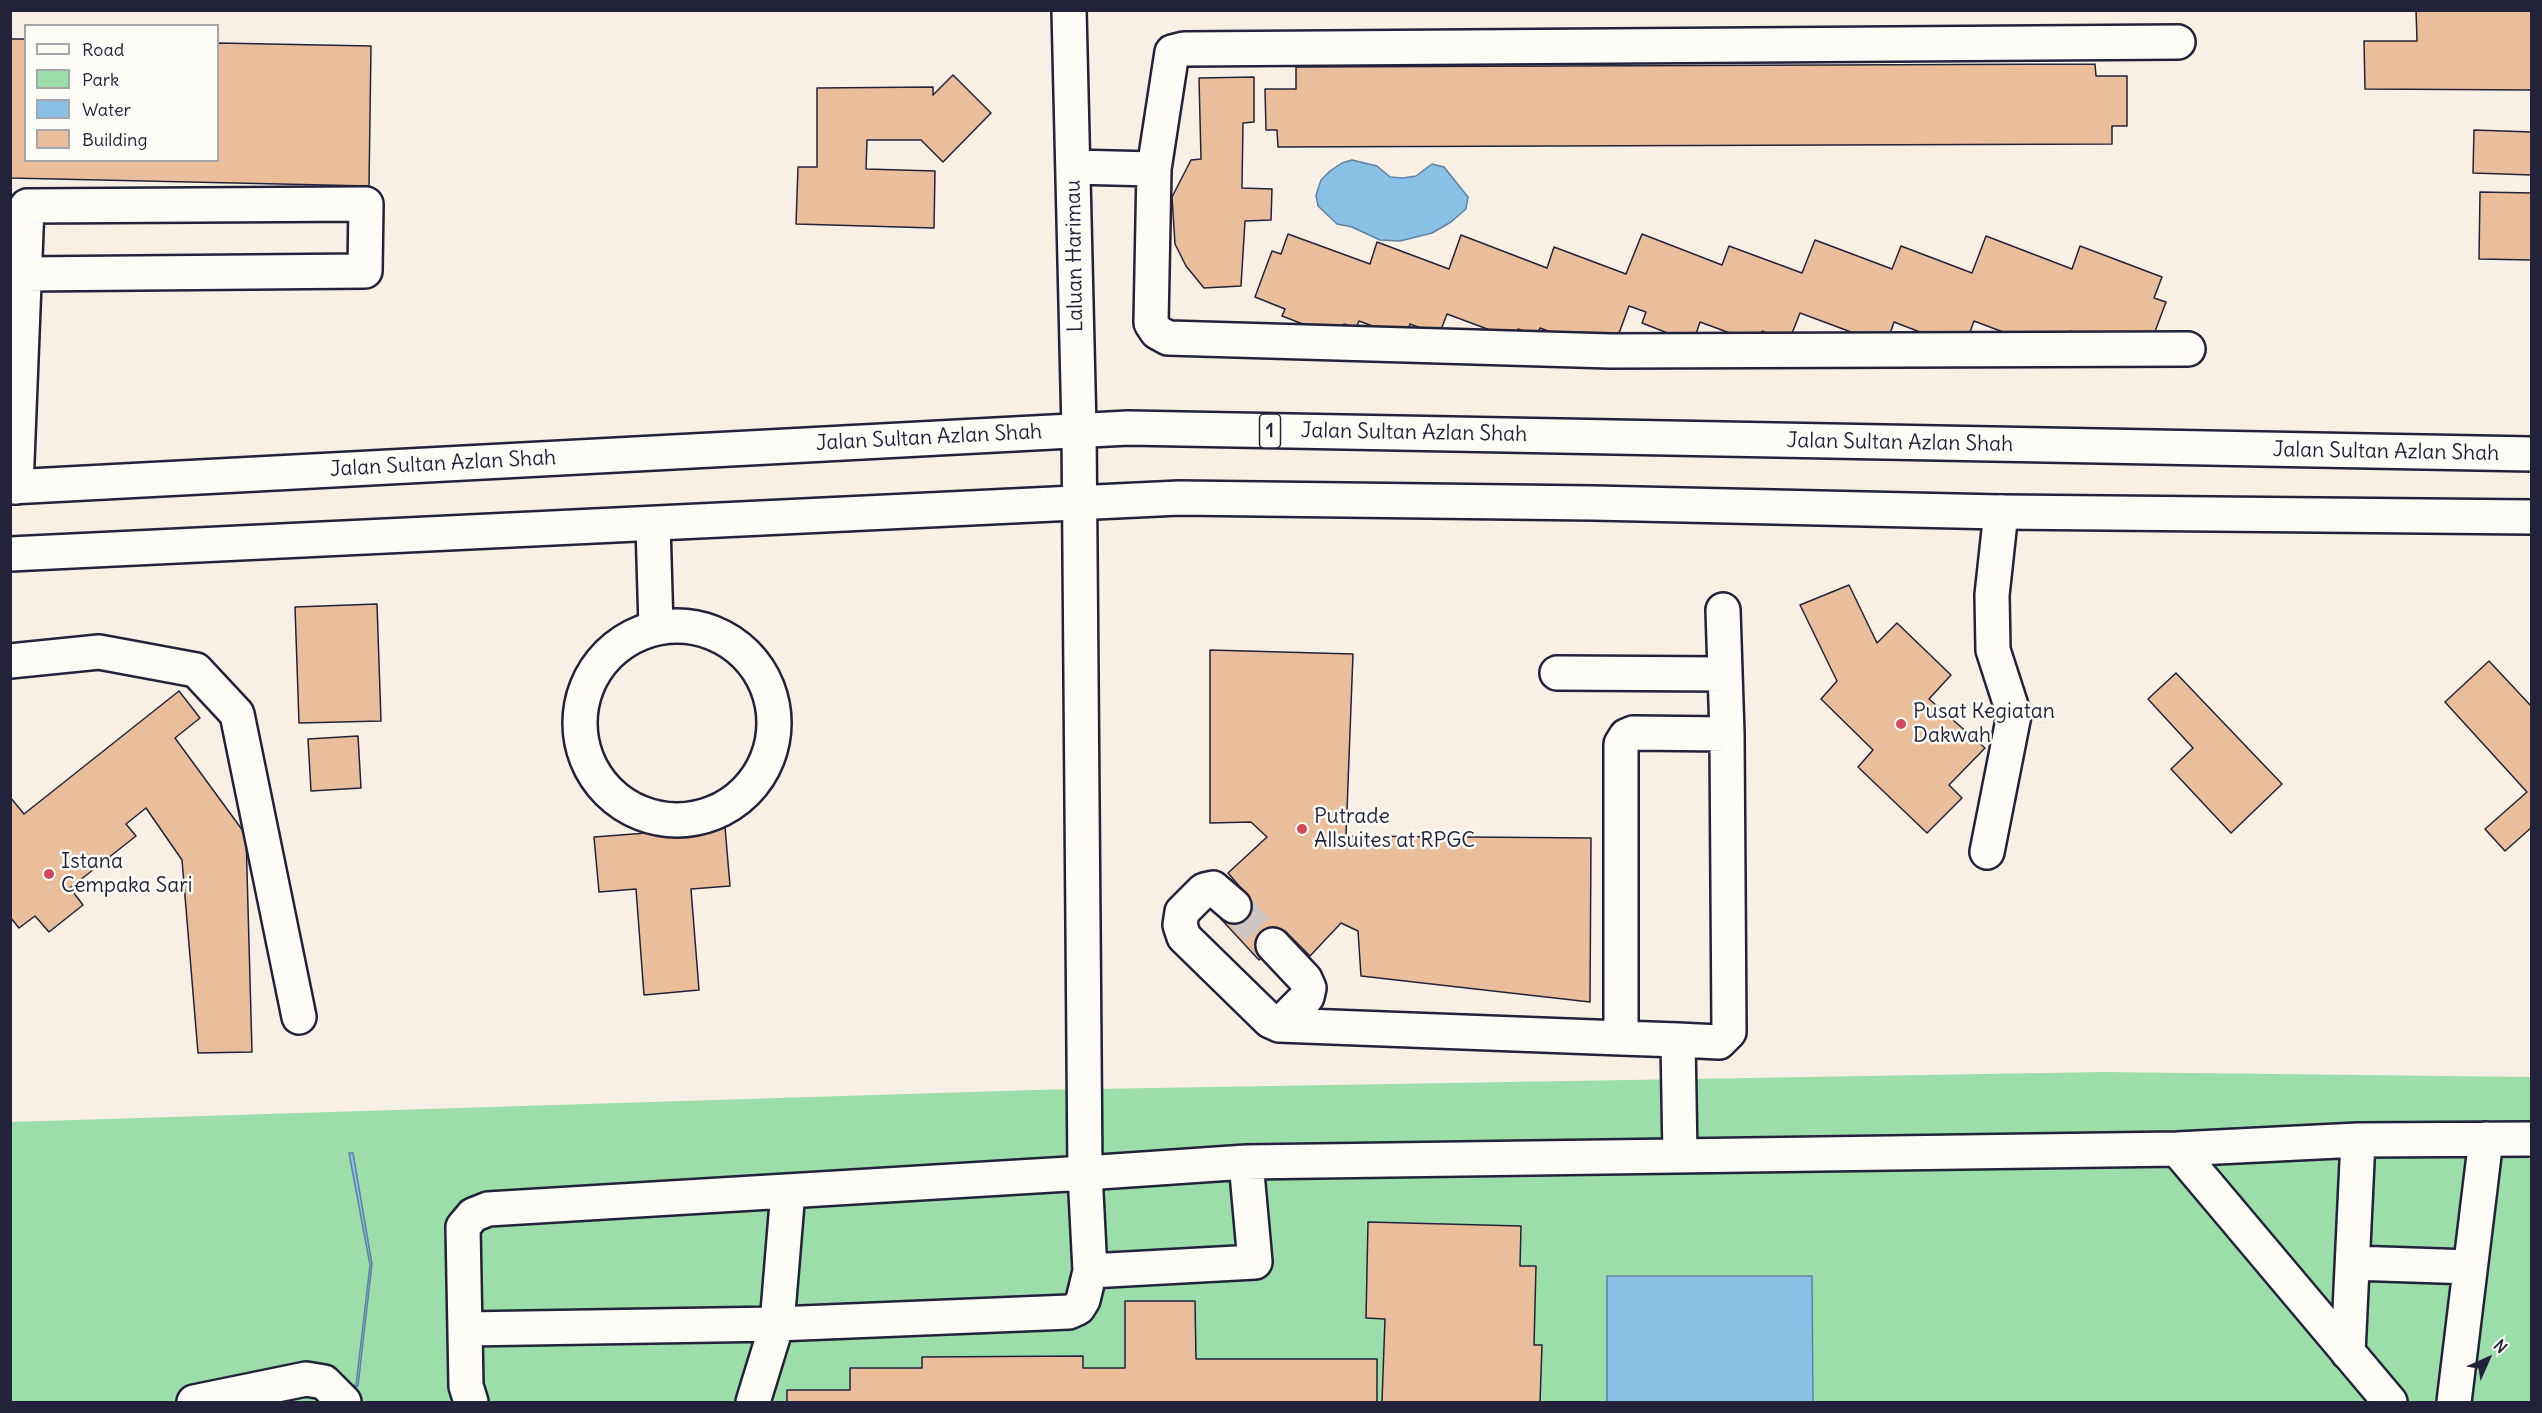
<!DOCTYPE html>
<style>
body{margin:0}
#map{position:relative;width:2542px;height:1413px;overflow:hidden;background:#f9f0e5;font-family:Delius,sans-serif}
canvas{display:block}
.frame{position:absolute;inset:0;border:12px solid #22223b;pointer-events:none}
.legend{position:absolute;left:24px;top:24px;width:195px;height:138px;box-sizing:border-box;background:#fdfcf7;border:2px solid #a5a5ac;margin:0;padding:8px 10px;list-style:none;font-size:18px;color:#22223b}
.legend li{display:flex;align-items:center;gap:12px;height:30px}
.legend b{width:30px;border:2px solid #a5a5ac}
.north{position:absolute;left:2458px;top:1329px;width:60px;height:60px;-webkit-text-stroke:4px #fdfcf7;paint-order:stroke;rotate:45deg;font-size:16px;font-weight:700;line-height:24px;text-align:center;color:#22223b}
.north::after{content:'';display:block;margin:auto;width:21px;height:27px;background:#22223b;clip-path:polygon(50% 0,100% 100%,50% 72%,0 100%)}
</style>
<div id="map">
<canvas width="2542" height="1413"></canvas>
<div class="frame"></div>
<ul class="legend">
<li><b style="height:8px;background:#fdfcf7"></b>Road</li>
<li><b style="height:16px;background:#9bdea9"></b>Park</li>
<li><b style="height:16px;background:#88c0e6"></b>Water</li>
<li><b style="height:16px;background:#ebbe9b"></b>Building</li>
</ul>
<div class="north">N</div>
</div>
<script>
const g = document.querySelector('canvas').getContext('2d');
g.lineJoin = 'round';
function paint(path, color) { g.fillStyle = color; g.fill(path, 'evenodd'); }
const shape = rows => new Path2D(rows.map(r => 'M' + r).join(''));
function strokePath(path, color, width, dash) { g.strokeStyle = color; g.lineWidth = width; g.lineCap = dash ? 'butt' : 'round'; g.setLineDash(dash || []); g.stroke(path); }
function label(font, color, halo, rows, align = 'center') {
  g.font = font + ' Delius,sans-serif'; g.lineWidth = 5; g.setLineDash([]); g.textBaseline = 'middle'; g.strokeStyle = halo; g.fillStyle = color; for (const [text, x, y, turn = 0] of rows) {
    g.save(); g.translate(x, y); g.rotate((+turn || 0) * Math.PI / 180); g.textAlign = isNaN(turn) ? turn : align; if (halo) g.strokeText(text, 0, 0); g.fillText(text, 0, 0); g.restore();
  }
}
const green = shape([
 [2103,1072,2531,1077,2531,1402,11,1402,11,1122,1034,1090]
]);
const water = shape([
 [1352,160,1377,166,1390,177,1403,178,1416,176,1432,164,1444,167,1468,197,1466,209,1451,222,1432,233,1400,241,1380,240,1352,227,1337,224,1318,206,1316,195,1321,180,1330,171,1342,163,1352,160],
 [349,1153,353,1153,372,1264,358,1386,263,1402,356,1385,370,1265,349,1153],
 [1607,1276,1812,1276,1813,1402,1607,1402,1607,1276]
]);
const building = shape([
 [2416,10,2532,10,2532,90,2365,89,2364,41,2417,41,2416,10],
 [10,39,26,39,26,160,218,160,218,43,371,46,369,186,10,178,10,39],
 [2095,64,2096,76,2127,76,2127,126,2112,126,2112,144,1278,147,1277,130,1266,130,1265,89,1296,89,1296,67,2095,64],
 [953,75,991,113,943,162,921,140,867,140,866,169,935,171,934,228,796,224,798,167,817,167,817,88,933,87,933,95,953,75],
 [1254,77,1254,122,1243,123,1242,188,1272,189,1271,220,1245,221,1241,286,1204,288,1186,266,1175,244,1172,197,1191,160,1201,159,1199,78,1254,77],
 [2474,130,2532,132,2532,175,2473,173,2474,130],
 [2480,192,2532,193,2532,260,2479,259,2480,192],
 [1288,234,1370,264,1377,242,1449,269,1461,235,1547,268,1554,247,1626,274,1642,234,1722,265,1729,246,1802,273,1815,240,1892,269,1901,246,1972,273,1986,236,2072,269,2080,246,2162,277,2154,298,2166,302,2150,345,2117,348,2070,331,2067,340,2045,332,2040,346,1974,321,1964,349,1894,322,1886,345,1800,313,1789,341,1762,331,1757,343,1700,322,1693,343,1642,323,1646,312,1629,306,1615,344,1582,332,1578,342,1540,328,1537,336,1518,329,1514,339,1447,314,1439,335,1410,324,1405,338,1359,321,1356,328,1344,324,1339,338,1282,316,1285,309,1255,297,1272,251,1281,254,1288,234],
 [1849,585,1877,643,1897,623,1951,675,1929,699,1985,748,1949,785,1962,798,1927,833,1858,767,1873,750,1821,699,1837,681,1800,605,1849,585],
 [377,604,381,721,299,723,295,607,377,604],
 [1210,650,1353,654,1346,836,1591,838,1590,1002,1361,976,1358,931,1341,923,1310,956,1285,931,1259,960,1221,919,1246,894,1228,873,1267,837,1251,822,1210,823,1210,650],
 [2489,661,2532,707,2532,827,2505,851,2485,829,2527,792,2445,702,2489,661],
 [2176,673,2282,784,2231,833,2171,769,2193,748,2148,699,2176,673],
 [179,691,200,718,175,738,246,835,252,1052,198,1053,182,860,146,808,126,824,136,836,70,888,83,905,49,932,35,916,19,928,10,917,10,797,24,814,179,691],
 [358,736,361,788,311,791,308,739,358,736],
 [725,827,730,886,691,889,699,990,644,995,636,889,599,892,594,837,725,827],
 [1368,1222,1521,1226,1520,1266,1536,1266,1534,1345,1542,1345,1540,1402,1382,1402,1385,1319,1366,1318,1368,1222],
 [1125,1301,1195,1301,1196,1359,1377,1359,1377,1402,787,1402,787,1390,850,1390,850,1368,922,1368,922,1357,1083,1356,1083,1368,1125,1368,1125,1301]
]);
const minorTunnel = shape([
 [1234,906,1273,945]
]);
const minor = shape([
 [1069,10,1079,429,1085,1173,1246,1162,2177,1149,2358,1140,2532,1139],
 [2178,42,1184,49,1172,52,1154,169,1151,323,1157,332,1168,338,1611,351,2188,349],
 [1073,167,1154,169],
 [16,487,27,206,366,204,365,271,24,274],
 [653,525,656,627],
 [1723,610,1727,734],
 '580 723a97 97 0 1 1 194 0a97 97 0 1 1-194 0Z',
 [10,661,99,652,196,670,237,714,299,1017],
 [1557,673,1725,674],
 [1987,852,2014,715,1993,650,1992,595,2001,512],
 [1234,906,1213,888,1204,890,1182,912,1180,925,1184,937,1270,1021,1279,1025,1621,1038,1678,1040,1719,1042,1729,1032,1727,734,1633,733,1626,736,1621,744,1621,1038],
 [1273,945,1305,979,1309,988,1307,997,1279,1025],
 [1678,1040,1680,1156],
 [2177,1149,2390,1402],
 [2353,1263,2470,1267],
 [465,1329,777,1324,1069,1312,1078,1308,1083,1300,1090,1271],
 [2348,1353,2358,1140],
 [194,1402,306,1379,324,1382,344,1402],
 [471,1402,466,1386,463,1227,473,1215,488,1209,1085,1173,1090,1271,1255,1262,1246,1162],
 [753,1402,777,1324,788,1191],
 [2454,1402,2486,1139]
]);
const major = shape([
 [10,487,1128,428,2532,454],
 [10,554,1179,498,1593,503,2001,512,2532,517]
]);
const markers = [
 [1901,724,6,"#d1495b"],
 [1302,829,6,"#d1495b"],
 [49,874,6,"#d1495b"]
];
const shields = [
 [1270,431,21]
];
const shieldNames = [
 ["1",1270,431]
];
const streetNames = [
 ["Laluan Harimau",1075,256,-91],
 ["Jalan Sultan Azlan Shah",1414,433,1],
 ["Jalan Sultan Azlan Shah",929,438,-3],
 ["Jalan Sultan Azlan Shah",1900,443,1],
 ["Jalan Sultan Azlan Shah",2386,452,1],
 ["Jalan Sultan Azlan Shah",443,464,-3]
];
const poiNames = [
 ["Pusat Kegiatan",1913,712],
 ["Dakwah",1913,736],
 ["Putrade",1314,817],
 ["Allsuites at RPGC",1314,841],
 ["Istana",61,862],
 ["Cempaka Sari",61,886]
];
paint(green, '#9bdea9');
paint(water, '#88c0e6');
strokePath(water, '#5f81a2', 1.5);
paint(building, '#ebbe9b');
strokePath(building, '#22223b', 1.5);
strokePath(minorTunnel, '#cec7c3', 33, [33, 16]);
strokePath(minor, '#22223b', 38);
strokePath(major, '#22223b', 38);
strokePath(minor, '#fdfcf7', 33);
strokePath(major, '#fdfcf7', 33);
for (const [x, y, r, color] of markers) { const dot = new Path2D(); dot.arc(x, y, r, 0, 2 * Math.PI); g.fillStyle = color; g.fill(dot); strokePath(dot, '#fdfcf7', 2); }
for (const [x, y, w] of shields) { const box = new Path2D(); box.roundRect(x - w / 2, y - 17, w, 34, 4.5); g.fillStyle = '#fdfcf7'; g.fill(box); strokePath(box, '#22223b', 1.5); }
label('bold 20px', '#22223b', null, shieldNames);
label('21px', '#22223b', '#fdfcf7', streetNames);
label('21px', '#22223b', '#fdfcf7', poiNames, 'left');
</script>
